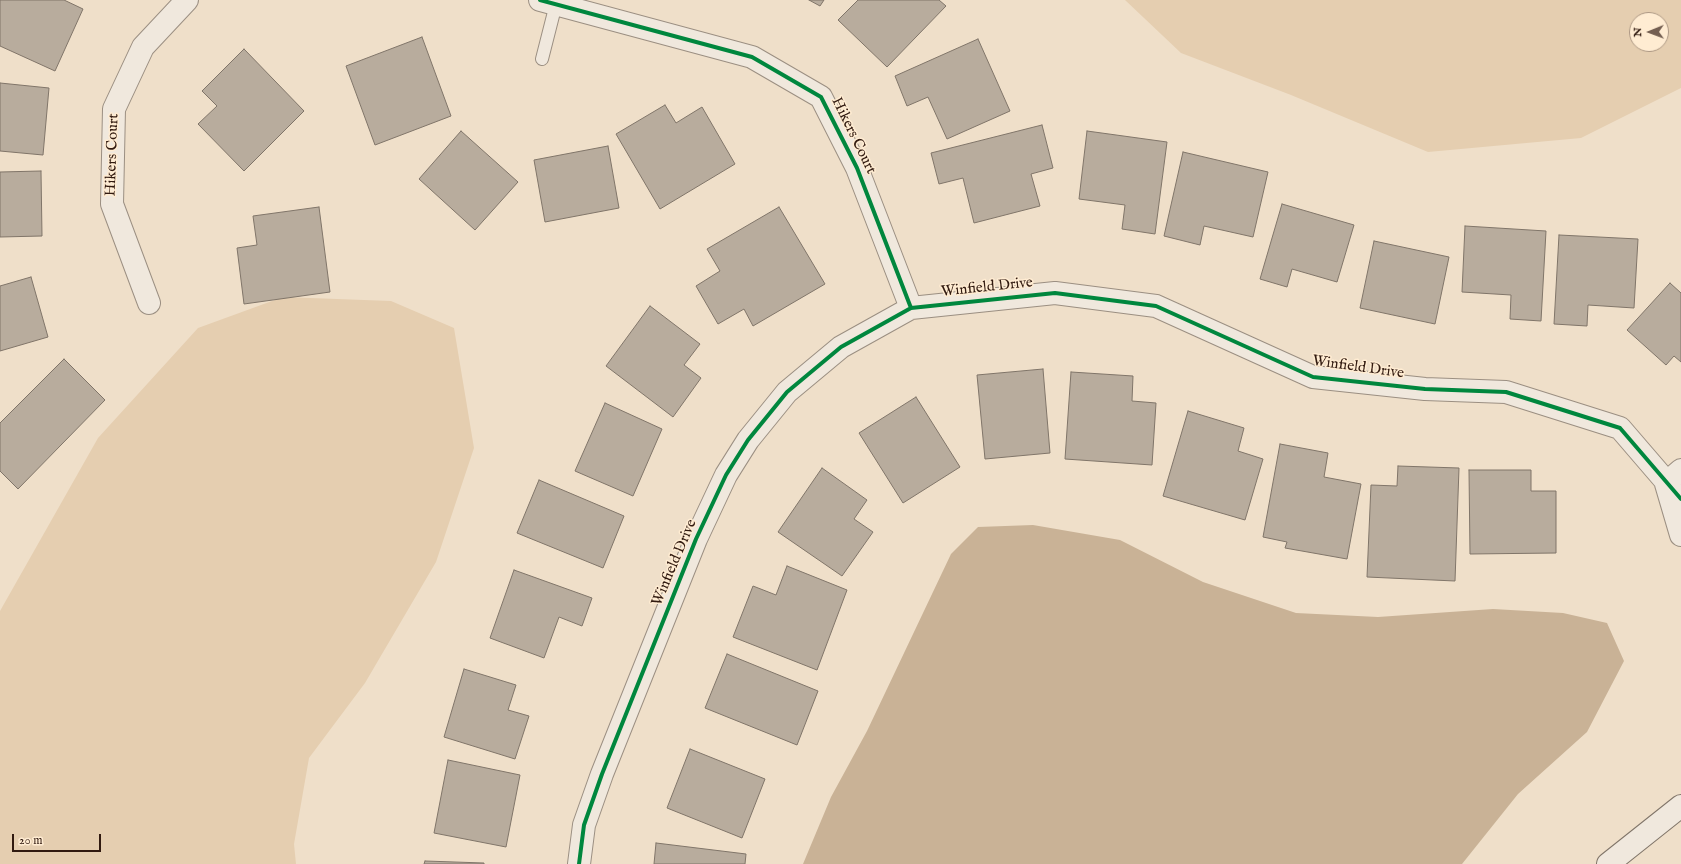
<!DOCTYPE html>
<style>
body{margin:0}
#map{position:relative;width:1681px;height:864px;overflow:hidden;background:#efdfc9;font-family:"IM FELL English",serif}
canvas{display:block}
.north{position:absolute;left:1629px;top:12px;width:40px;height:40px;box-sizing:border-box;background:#ffecd2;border:1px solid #ad9884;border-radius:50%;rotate:269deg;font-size:11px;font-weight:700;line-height:16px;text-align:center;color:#311a10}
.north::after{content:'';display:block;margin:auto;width:14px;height:18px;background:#745f51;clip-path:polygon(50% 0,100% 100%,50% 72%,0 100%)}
.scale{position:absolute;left:12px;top:834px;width:89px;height:18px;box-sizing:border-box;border:2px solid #311a10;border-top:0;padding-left:5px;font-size:12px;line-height:14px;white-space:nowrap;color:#311a10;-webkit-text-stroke:3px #ffecd2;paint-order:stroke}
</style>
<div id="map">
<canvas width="1681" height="864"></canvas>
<div class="north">N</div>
<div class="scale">20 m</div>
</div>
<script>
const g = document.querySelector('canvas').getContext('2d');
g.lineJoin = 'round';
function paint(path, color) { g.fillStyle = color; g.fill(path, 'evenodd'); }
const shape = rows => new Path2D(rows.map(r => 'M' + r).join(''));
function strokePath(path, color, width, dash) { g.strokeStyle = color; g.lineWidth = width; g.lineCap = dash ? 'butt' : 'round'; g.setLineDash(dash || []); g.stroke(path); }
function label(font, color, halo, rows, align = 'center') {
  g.font = font + ' "IM FELL English",serif'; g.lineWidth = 3; g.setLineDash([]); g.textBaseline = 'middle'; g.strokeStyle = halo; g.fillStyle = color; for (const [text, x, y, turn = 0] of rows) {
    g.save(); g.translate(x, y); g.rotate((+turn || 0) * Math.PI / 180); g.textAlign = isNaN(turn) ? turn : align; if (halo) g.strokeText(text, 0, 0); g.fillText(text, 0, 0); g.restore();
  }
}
const green = shape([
 [1125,0,1681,0,1681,88,1581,138,1428,152,1291,95,1181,53],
 [1637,20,1661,20,1661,44,1637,44],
 [283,297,391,301,454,328,474,448,436,562,365,683,309,758,294,844,296,864,0,864,0,611,98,438,198,328]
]);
const water = shape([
 [1033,525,1120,540,1203,582,1296,613,1378,617,1493,609,1563,613,1607,623,1624,661,1587,732,1518,794,1462,864,803,864,831,797,867,731,951,554,978,527]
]);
const building = shape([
 [0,0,64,0,83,9,55,71,0,46,0,0],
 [809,0,824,0,820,6,809,0],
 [858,0,939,0,946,6,887,67,838,20,858,0],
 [422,37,451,116,375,145,346,66,422,37],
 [978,39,1010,111,947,139,928,97,907,106,895,76,978,39],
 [244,49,304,111,244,171,198,124,217,106,202,91,244,49],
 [0,83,49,88,43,155,0,151,0,83],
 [665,105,676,123,702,107,735,164,660,209,616,134,665,105],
 [1042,125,1053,168,1031,174,1040,206,974,223,963,178,939,184,931,153,1042,125],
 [461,131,518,182,475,230,419,179,461,131],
 [1087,131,1167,142,1155,234,1122,229,1125,205,1079,199,1087,131],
 [608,146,619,208,545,222,534,160,608,146],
 [1183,152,1268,172,1253,237,1204,226,1200,245,1164,236,1183,152],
 [41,171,42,236,0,237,0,172,41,171],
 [1282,204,1354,225,1337,282,1292,269,1287,287,1260,279,1282,204],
 [319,207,330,292,244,304,237,248,257,245,253,216,319,207],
 [779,207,825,284,753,326,744,309,718,324,696,286,720,271,707,249,779,207],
 [1465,226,1546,231,1541,321,1510,319,1511,295,1462,292,1465,226],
 [1559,235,1638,239,1634,308,1588,305,1587,326,1554,324,1559,235],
 [1374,241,1449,257,1435,324,1360,308,1374,241],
 [31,277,48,337,0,351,0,286,31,277],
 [1670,283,1681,293,1681,362,1674,356,1666,365,1627,330,1670,283],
 [650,306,700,344,684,365,701,378,673,417,606,366,650,306],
 [64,359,105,400,18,489,0,471,0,423,64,359],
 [1043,369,1050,453,985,459,977,375,1043,369],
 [1071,372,1133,376,1132,401,1156,403,1152,465,1065,459,1071,372],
 [916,397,960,467,903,503,859,433,916,397],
 [605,403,662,429,633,496,575,471,605,403],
 [1188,411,1244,428,1238,451,1263,459,1245,520,1163,496,1188,411],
 [1280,444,1328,453,1324,477,1361,484,1347,559,1285,548,1287,542,1263,537,1280,444],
 [1398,466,1459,468,1455,581,1367,577,1371,485,1397,486,1398,466],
 [822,468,867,500,854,519,873,532,842,576,778,532,822,468],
 [1469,470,1531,470,1531,491,1556,491,1556,553,1470,554,1469,470],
 [539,480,624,516,603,568,517,533,539,480],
 [787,566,847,590,817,670,733,637,753,586,776,595,787,566],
 [514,570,592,598,582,626,559,617,544,658,490,638,514,570],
 [727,654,818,691,797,745,705,708,727,654],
 [464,669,516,685,508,710,529,716,515,759,444,737,464,669],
 [690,749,765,779,742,838,667,808,690,749],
 [448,760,520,775,506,847,434,833,448,760],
 [656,843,746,854,745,864,654,864,656,843],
 [425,861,484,863,484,864,424,864,425,861]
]);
const lane = shape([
 [542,59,556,4]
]);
const street = shape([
 [540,0,752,57,821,97,857,168,911,308],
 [149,303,112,204,114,109,143,47,187,0],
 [1666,483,1681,470],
 [1666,484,1681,535],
 [579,864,584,825,602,774,696,539,726,475,748,440,787,392,841,347,911,308,1055,293,1156,306,1313,377,1425,389,1506,392,1620,428,1681,499]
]);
const secondary = shape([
 [1608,864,1681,806]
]);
const cycleway = shape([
 [540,0,752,57,821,97,857,168,911,308],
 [579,864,584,825,602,774,696,539,726,475,748,440,787,392,841,347,911,308,1055,293,1156,306,1313,377,1425,389,1506,392,1620,428,1681,499]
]);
const streetNames = [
 ["Hikers Court",853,136,64],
 ["Hikers Court",113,155,-88],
 ["Winfield Drive",987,288,-6],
 ["Winfield Drive",1358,368,8],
 ["Winfield Drive",675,563,-67]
];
paint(green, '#e5ceb0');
paint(water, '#c9b296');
paint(building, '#b8ac9d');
strokePath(building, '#807569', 1);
strokePath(lane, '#9b8f82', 14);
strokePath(street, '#9b8f82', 24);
strokePath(secondary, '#807569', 24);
strokePath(lane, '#f0e8dd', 12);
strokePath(street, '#f0e8dd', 22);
strokePath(secondary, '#f0e8dd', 22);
strokePath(cycleway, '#00873e', 4);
label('15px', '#311a10', '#ffecd2', streetNames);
</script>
